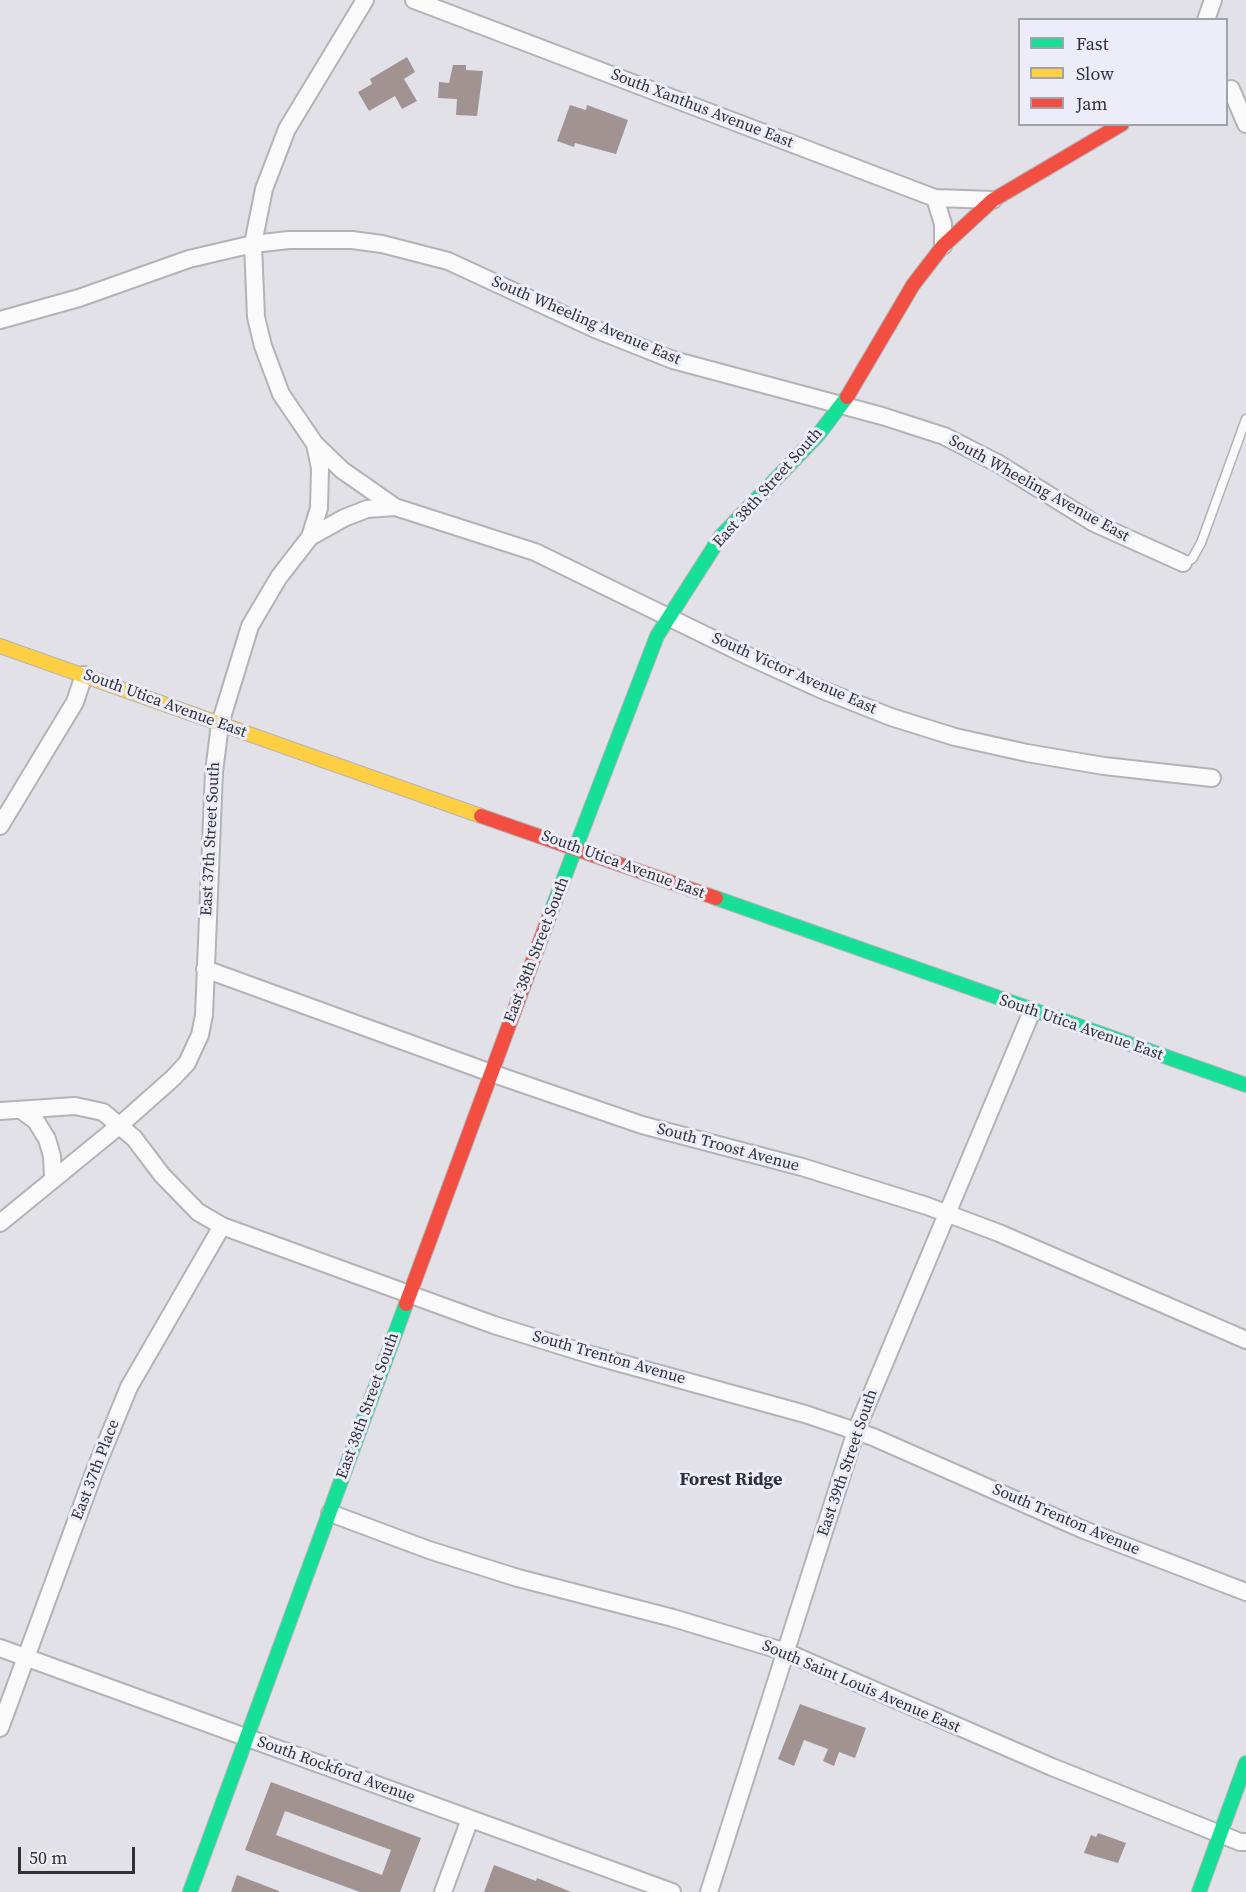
<!DOCTYPE html>
<style>
body{margin:0}
#map{position:relative;width:1246px;height:1892px;overflow:hidden;background:#e1e1e7;font-family:"Source Serif 4",serif}
canvas{display:block}
.legend{position:absolute;left:1018px;top:18px;width:210px;height:108px;box-sizing:border-box;background:#ecedf8;border:2px solid #a1a2aa;margin:0;padding:8px 10px;list-style:none;font-size:18px;color:#313135}
.legend li{display:flex;align-items:center;gap:12px;height:30px}
.legend b{width:30px;border:2px solid #a1a2aa}
.scale{position:absolute;left:18px;top:1847px;width:117px;height:27px;box-sizing:border-box;border:3px solid #313135;border-top:0;padding-left:8px;font-size:18px;line-height:21px;white-space:nowrap;color:#313135;-webkit-text-stroke:4px #ecedf8;paint-order:stroke}
</style>
<div id="map">
<canvas width="1246" height="1892"></canvas>
<ul class="legend">
<li><b style="height:8px;background:#16e098"></b>Fast</li>
<li><b style="height:8px;background:#ffcf43"></b>Slow</li>
<li><b style="height:8px;background:#f24e42"></b>Jam</li>
</ul>
<div class="scale">50 m</div>
</div>
<script>
const g = document.querySelector('canvas').getContext('2d');
g.lineJoin = 'round';
function paint(path, color) { g.fillStyle = color; g.fill(path, 'evenodd'); }
const shape = rows => new Path2D(rows.map(r => 'M' + r).join(''));
function strokePath(path, color, width, dash) { g.strokeStyle = color; g.lineWidth = width; g.lineCap = dash ? 'butt' : 'round'; g.setLineDash(dash || []); g.stroke(path); }
function label(font, color, halo, rows, align = 'center') {
  g.font = font + ' "Source Serif 4",serif'; g.lineWidth = 6; g.setLineDash([]); g.textBaseline = 'middle'; g.strokeStyle = halo; g.fillStyle = color; for (const [text, x, y, turn = 0] of rows) {
    g.save(); g.translate(x, y); g.rotate((+turn || 0) * Math.PI / 180); g.textAlign = isNaN(turn) ? turn : align; if (halo) g.strokeText(text, 0, 0); g.fillText(text, 0, 0); g.restore();
  }
}
const building = shape([
 [407,57,415,72,404,79,417,101,402,109,395,96,369,111,358,92,372,84,370,79],
 [453,65,466,65,466,70,483,71,477,116,456,115,457,99,438,98,439,82,449,83],
 [570,105,586,110,587,105,628,120,616,154,575,143,574,147,557,141],
 [800,1704,866,1728,855,1758,839,1752,834,1766,823,1761,828,1749,804,1740,794,1766,778,1759],
 [271,1782,421,1838,400,1892,360,1892,245,1850],
 [285,1811,391,1850,382,1875,276,1835],
 [1098,1833,1126,1843,1118,1863,1084,1853,1091,1835,1096,1837],
 [494,1865,536,1881,537,1878,571,1892,484,1892],
 [237,1875,279,1891,279,1892,231,1892]
]);
const lane = shape([
 [1183,563,1192,559,1201,543,1246,419]
]);
const street = shape([
 [414,0,935,198,993,200],
 [1206,20,1213,0],
 [1231,89,1246,124],
 [935,198,943,224,943,246],
 [0,320,79,298,189,259,253,244,289,240,352,240,382,244,448,261,595,329,673,360,882,416,944,436,999,464,1094,523,1183,563],
 [315,444,342,470,395,507,535,552,752,658,820,689,891,717,955,737,1027,753,1104,766,1212,778],
 [310,537,344,518,367,509,395,507],
 [0,826,75,702,84,675],
 [205,969,491,1073,642,1125,802,1167,927,1206,999,1233,1246,1340],
 [21,1110,36,1121,47,1139,52,1156,53,1178],
 [0,1111,75,1106,103,1112,134,1138,162,1175,198,1212,222,1226,494,1325,591,1355,805,1414,873,1437,1084,1530,1246,1592],
 [0,1223,120,1125,173,1078,187,1063,200,1035,204,1015,214,772,220,724,250,626,279,577,310,537,319,508,320,468,315,444,281,394,263,346,256,317,253,244,264,189,287,129,365,0],
 [330,1513,429,1550,518,1578,673,1618,786,1652,1052,1767,1240,1842,1246,1842],
 [0,1648,672,1892],
 [0,1728,95,1470,129,1387,222,1226],
 [443,1892,470,1819],
 [709,1892,856,1431,1032,1011]
]);
const fast = shape([
 [716,898,1246,1085],
 [549,917,657,636,721,536,818,435,847,397],
 [190,1892,406,1304],
 [1199,1892,1246,1763]
]);
const slow = shape([
 [0,646,481,816]
]);
const jam = shape([
 [847,397,913,285,943,246,993,200,1122,124],
 [481,816,716,898],
 [406,1304,549,917]
]);
const streetNames = [
 ["South Xanthus Avenue East",702,109,21],
 ["South Wheeling Avenue East",586,321,23],
 ["East 38th Street South",768,488,-48],
 ["South Wheeling Avenue East",1039,489,29],
 ["South Victor Avenue East",794,674,24],
 ["South Utica Avenue East",165,704,20],
 ["East 37th Street South",211,839,-87],
 ["South Utica Avenue East",623,865,20],
 ["East 38th Street South",537,950,-69],
 ["South Utica Avenue East",1081,1028,19],
 ["South Troost Avenue",728,1148,15],
 ["South Trenton Avenue",609,1358,16],
 ["East 38th Street South",368,1406,-70],
 ["East 39th Street South",848,1463,-71],
 ["East 37th Place",96,1470,-69],
 ["South Trenton Avenue",1066,1520,23],
 ["South Saint Louis Avenue East",861,1687,23],
 ["South Rockford Avenue",336,1770,20]
];
const neighbourhoodNames = [
 ["Forest Ridge",731,1480]
];
paint(building, '#a19391');
strokePath(lane, '#b3b3b7', 11);
strokePath(street, '#b3b3b7', 20);
strokePath(fast, '#b3b3b7', 16);
strokePath(slow, '#b3b3b7', 16);
strokePath(jam, '#b3b3b7', 16);
strokePath(lane, '#fafafb', 8);
strokePath(street, '#fafafb', 16);
strokePath(fast, '#16e098', 14);
strokePath(slow, '#ffcf43', 14);
strokePath(jam, '#f24e42', 14);
label('16px', '#313135', '#ecedf8', streetNames);
label('bold 18px', '#313135', '#ecedf8', neighbourhoodNames);
</script>
